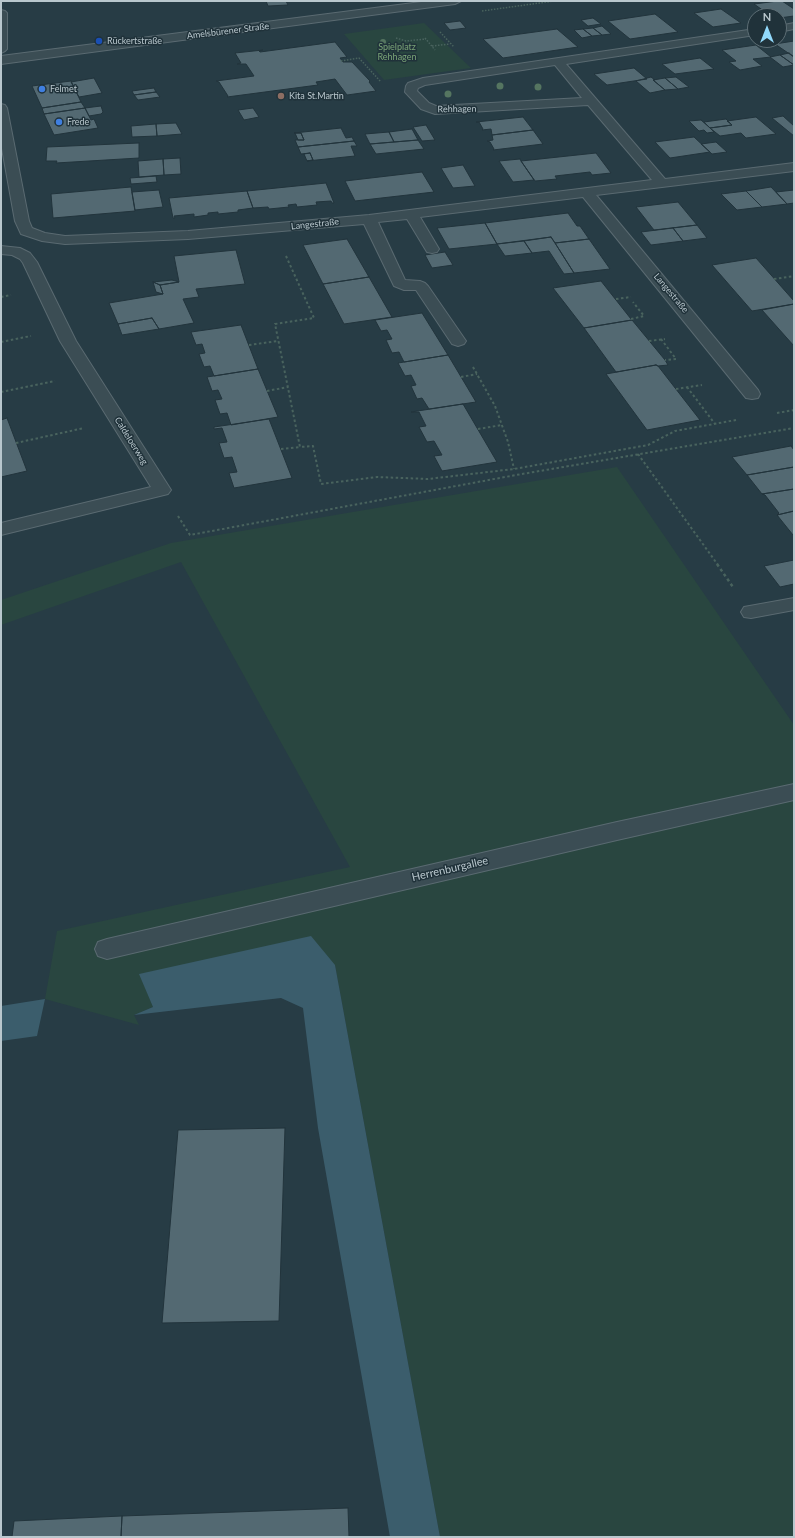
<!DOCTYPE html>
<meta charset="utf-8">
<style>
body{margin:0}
#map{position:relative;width:795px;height:1538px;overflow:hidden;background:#273c45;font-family:Lato,sans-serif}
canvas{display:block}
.frame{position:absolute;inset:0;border:2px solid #b9c7cd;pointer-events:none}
.north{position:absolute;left:747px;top:8px;width:40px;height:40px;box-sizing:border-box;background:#20323a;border:1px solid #5d6e75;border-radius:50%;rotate:0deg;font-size:11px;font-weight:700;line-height:16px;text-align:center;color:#b9c7cd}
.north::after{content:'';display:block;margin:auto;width:14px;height:18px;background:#91d9fb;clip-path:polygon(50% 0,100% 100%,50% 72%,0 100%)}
</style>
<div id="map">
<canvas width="795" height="1538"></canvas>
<div class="frame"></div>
<div class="north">N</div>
</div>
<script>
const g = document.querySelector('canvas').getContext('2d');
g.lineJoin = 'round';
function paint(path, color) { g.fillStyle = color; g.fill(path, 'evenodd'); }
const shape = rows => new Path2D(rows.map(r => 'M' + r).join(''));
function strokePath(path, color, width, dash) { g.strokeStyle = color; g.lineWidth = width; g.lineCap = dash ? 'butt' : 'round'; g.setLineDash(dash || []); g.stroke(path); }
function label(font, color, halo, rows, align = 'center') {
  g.font = font + ' Lato,sans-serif'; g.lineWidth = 3; g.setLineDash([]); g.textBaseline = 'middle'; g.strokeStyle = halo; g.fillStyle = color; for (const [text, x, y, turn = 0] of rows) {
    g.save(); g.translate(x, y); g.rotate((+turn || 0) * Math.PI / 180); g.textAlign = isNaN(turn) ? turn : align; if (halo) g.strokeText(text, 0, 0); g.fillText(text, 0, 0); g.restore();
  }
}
const green = shape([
 [424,23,471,68,384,80,344,34],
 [617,467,794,725,794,1537,440,1537,335,965,140,974,153,1007,134,1015,139,1025,45,999,57,931,350,867,181,562,1,625,1,600,171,543]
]);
const water = shape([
 [311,936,335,965,440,1537,390,1537,318,1128,303,1008,281,998,134,1015,153,1007,139,974],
 [45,999,37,1036,1,1041,1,1006]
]);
const building = shape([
 [266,1,286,1,288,5,268,6,266,1],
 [778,1,782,1,794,9,794,16,779,18,779,16,771,16,754,4,778,1],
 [721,9,741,23,713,27,694,13,721,9],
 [655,14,678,32,630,39,608,21,655,14],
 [593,18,601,24,588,26,581,20,593,18],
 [460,21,466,28,450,30,444,23,460,21],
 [602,26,611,34,602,35,593,28,602,26],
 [593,28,602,35,592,36,583,29,593,28],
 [557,29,578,47,503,58,483,39,557,29],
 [583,29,592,36,582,38,574,30,583,29],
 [794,41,794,57,775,44,794,41],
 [335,42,347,57,340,58,343,62,352,62,370,81,369,82,376,91,347,95,335,79,316,82,318,85,227,97,228,96,219,82,216,81,254,76,246,64,237,64,241,63,235,53,263,50,259,51,260,52,335,42],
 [756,45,771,57,753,59,762,66,740,70,729,62,736,61,722,50,756,45],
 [789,53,794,57,794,65,780,55,789,53],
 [780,55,794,65,783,67,770,57,780,55],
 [700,58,714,69,675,74,662,64,700,58],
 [634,68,647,79,607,85,594,74,634,68],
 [651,77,655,80,653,80,665,90,650,93,636,81,651,77],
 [676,77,689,87,678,89,665,78,676,77],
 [94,78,102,93,79,97,71,82,94,78],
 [665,78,678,89,665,90,653,80,665,78],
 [71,81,81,102,42,108,32,86,71,81],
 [154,88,156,92,134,95,132,91,154,88],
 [156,92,160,97,138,100,134,95,156,92],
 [81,102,85,108,44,114,42,108,81,102],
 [101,106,103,112,101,114,89,116,85,108,101,106],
 [85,108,91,120,94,119,98,128,54,135,44,114,85,108],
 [253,108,259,117,244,120,238,110,253,108],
 [783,116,794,126,794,136,772,118,783,116],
 [523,117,533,130,492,135,491,129,482,130,483,129,479,122,476,122,523,117],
 [756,117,776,134,746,138,741,133,720,136,710,128,732,125,727,121,756,117],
 [726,119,732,125,710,128,704,122,726,119],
 [701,120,710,128,714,132,707,133,704,130,699,131,689,121,701,120],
 [176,123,182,134,157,136,156,124,176,123],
 [156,124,157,136,132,137,131,126,156,124],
 [426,125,435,140,422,141,413,127,426,125],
 [341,128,346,138,352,137,354,141,298,147,295,140,304,140,301,133,294,133,341,128],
 [412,129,418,140,394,142,389,132,412,129],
 [533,130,543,144,493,150,494,149,490,142,487,141,493,140,492,135,533,130],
 [389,132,394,142,370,144,365,134,389,132],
 [295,133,301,133,304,140,298,140,295,133],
 [694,137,710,152,670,158,655,142,694,137],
 [418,140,424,149,376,154,370,144,418,140],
 [354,141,357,146,351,146,355,156,307,161,313,160,310,153,301,154,298,147,354,141],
 [716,142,727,152,712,154,701,144,716,142],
 [139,143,139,158,56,163,57,161,46,161,47,147,139,143],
 [310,153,313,160,307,161,304,154,310,153],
 [596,153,611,173,592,175,590,172,555,176,557,179,535,181,521,161,596,153],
 [180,158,181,174,164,175,163,159,180,158],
 [163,159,164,175,139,177,138,161,163,159],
 [520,159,521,161,534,180,513,182,499,161,520,159],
 [463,165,475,186,453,188,441,168,463,165],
 [422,172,434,192,355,201,345,181,422,172],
 [156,176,157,182,131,184,130,178,156,176],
 [326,183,334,203,332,203,331,201,316,202,317,205,297,207,296,204,288,205,289,207,269,209,268,207,253,208,247,191,326,183],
 [131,187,135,211,53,218,51,194,131,187],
 [771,187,787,204,762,207,746,191,771,187],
 [159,190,163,207,135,210,132,192,159,190],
 [794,190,794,203,787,204,776,192,794,190],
 [247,191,253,208,238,210,238,212,218,214,218,212,208,213,208,215,194,217,194,214,174,216,175,218,173,218,169,198,247,191],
 [746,191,762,207,737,210,721,194,746,191],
 [678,202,697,225,654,230,636,207,678,202],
 [568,213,577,226,580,226,589,239,555,243,551,237,497,244,485,223,568,213],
 [485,223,497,244,449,249,437,228,485,223],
 [697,225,707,238,683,241,673,228,697,225],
 [673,228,683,241,651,245,641,232,673,228],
 [551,237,555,243,574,273,564,274,549,251,532,253,524,241,551,237],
 [347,239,369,277,323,284,303,245,347,239],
 [589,239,610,269,574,273,555,243,589,239],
 [524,241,532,253,505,256,497,244,524,241],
 [236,250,245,284,196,289,199,297,183,299,194,323,159,329,152,318,118,324,109,303,163,294,160,285,179,282,174,256,236,250],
 [445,252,453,265,432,268,425,255,445,252],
 [756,258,794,301,794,304,752,311,712,265,756,258],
 [369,277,392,317,344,324,323,284,369,277],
 [172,280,179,282,160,285,153,282,172,280],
 [601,281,631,319,632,320,584,328,553,288,601,281],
 [153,282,160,285,163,294,156,292,153,282],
 [794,304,794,346,762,310,794,304],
 [422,313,448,355,404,362,399,352,392,353,386,340,392,339,387,330,381,331,375,320,422,313],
 [152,318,159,329,122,335,118,324,152,318],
 [632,320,665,360,668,365,658,366,656,365,616,372,584,328,632,320],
 [241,325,258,369,214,376,210,366,204,367,199,354,205,353,202,344,196,345,191,332,241,325],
 [448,355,476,402,429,409,422,398,417,399,411,386,416,385,411,375,405,376,398,363,448,355],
 [656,365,658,366,700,420,647,430,606,374,656,365],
 [258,369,278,417,231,425,227,413,220,414,215,400,222,399,218,390,212,391,207,377,258,369],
 [463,404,497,462,442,471,434,456,442,455,434,441,427,442,419,427,426,426,419,412,411,412,463,404],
 [7,418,27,471,1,477,1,420,7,418],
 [269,419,292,478,234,488,229,473,237,472,232,457,224,458,219,443,227,442,222,428,214,429,214,427,269,419],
 [791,446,794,450,794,467,747,475,732,457,791,446],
 [794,467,794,489,762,494,747,475,794,467],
 [794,489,794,511,777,515,779,513,765,495,762,494,794,489],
 [794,511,794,535,793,535,777,515,794,511],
 [794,560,794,584,780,587,764,566,794,560],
 [285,1128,279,1321,162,1323,178,1130,285,1128],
 [348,1508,349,1537,121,1537,122,1516,348,1508],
 [122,1516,121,1537,12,1537,14,1521,122,1516]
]);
const pathFar2 = shape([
 [482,11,554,1],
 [440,32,454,47],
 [396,38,406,41,426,39],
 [425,38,435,50],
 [432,46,450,44],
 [341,61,359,58,381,82]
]);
const pathFar1 = shape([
 [286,256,314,318,275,324,300,447,313,446,321,484,377,477,428,479,514,469,648,445,675,431,736,420],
 [774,279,794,276],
 [1,297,11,295],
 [616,299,631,297],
 [631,319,644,316,633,302],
 [661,339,676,359,665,360],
 [649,341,665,339],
 [1,342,31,336],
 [249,345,278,341],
 [473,367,495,406,508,442,514,469],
 [461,377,477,374],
 [687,387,715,424],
 [676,389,702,385],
 [267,391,288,387],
 [1,392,55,381],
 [777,413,794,410],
 [478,429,502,425],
 [16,443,84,428],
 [281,449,300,447],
 [638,454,718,565],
 [178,516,190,535,516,475,794,428]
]);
const path = shape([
 [717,564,733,587]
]);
const minor = shape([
 [429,1,461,1,455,4,1,64,1,56,429,1],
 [1,10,5,11,7,13,7,49,5,51,1,53,1,10],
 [794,23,794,29,779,32,779,26,794,23],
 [755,29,755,35,566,64,665,179,794,163,794,171,596,195,758,390,760,394,758,398,752,399,746,398,583,197,420,217,439,249,437,252,432,253,427,252,407,219,378,222,405,280,420,281,425,283,428,286,466,341,464,344,458,346,452,344,416,290,404,290,394,286,364,224,188,239,65,244,42,241,21,234,15,221,1,143,1,104,5,105,7,108,29,221,32,228,45,233,65,236,188,231,369,215,652,180,588,105,435,114,421,109,405,92,406,86,408,83,423,78,755,29],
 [555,65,582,98,436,106,429,103,417,91,418,88,425,85,555,65],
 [1,246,20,248,30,253,37,262,76,341,171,490,168,494,1,535,1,523,151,487,60,341,23,263,20,259,12,255,1,254,1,246],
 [794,598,794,610,751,618,744,617,741,612,744,607,794,598],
 [794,784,794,800,617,840,107,959,98,956,95,949,98,942,107,939,617,822,794,784]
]);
const trees = [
 [383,42,3],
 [500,86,3.5],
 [538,87,3.5],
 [448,94,3.5]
];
const markers = [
 [99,41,4,"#1a4fb4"],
 [42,89,4,"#3f7fe0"],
 [281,96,4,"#8d6e63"],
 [59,122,4,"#3f7fe0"]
];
const farStreetnames = [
 ["Amelsbürener Straße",228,31,-7],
 ["Rehhagen",457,109,-1],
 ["Langestraße",315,224,-6],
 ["Langestraße",671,293,50],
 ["Caldeloerweg",131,441,58]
];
const farPoinames = [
 ["Rückertstraße",107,41],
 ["Felmet",50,89],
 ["Kita St.Martin",289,96],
 ["Frede",67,122]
];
const farParknames = [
 ["Spielplatz",397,47],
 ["Rehhagen",397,57]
];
const streetNames = [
 ["Herrenburgallee",450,869,-13]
];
paint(green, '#294640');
paint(water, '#3b5d6c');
paint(building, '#536972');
strokePath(building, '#22343c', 1);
strokePath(minor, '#5a6a71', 2);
strokePath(pathFar2, '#49635e', 1.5, [1.5, 1.5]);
strokePath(pathFar1, '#49635e', 2, [2.5, 2.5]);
strokePath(path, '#49635e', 2.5, [3, 3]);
paint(minor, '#3b4d54');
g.fillStyle = '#557560';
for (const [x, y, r] of trees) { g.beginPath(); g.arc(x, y, r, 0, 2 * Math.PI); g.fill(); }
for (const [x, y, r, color] of markers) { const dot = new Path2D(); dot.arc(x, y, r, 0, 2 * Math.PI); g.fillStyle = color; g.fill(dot); strokePath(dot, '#20323a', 1.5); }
label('9px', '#b9c7cd', '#20323a', farStreetnames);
label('9px', '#b9c7cd', '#20323a', farPoinames, 'left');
label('9px', '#7aa477', '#20323a', farParknames);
label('11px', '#b9c7cd', '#20323a', streetNames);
</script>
